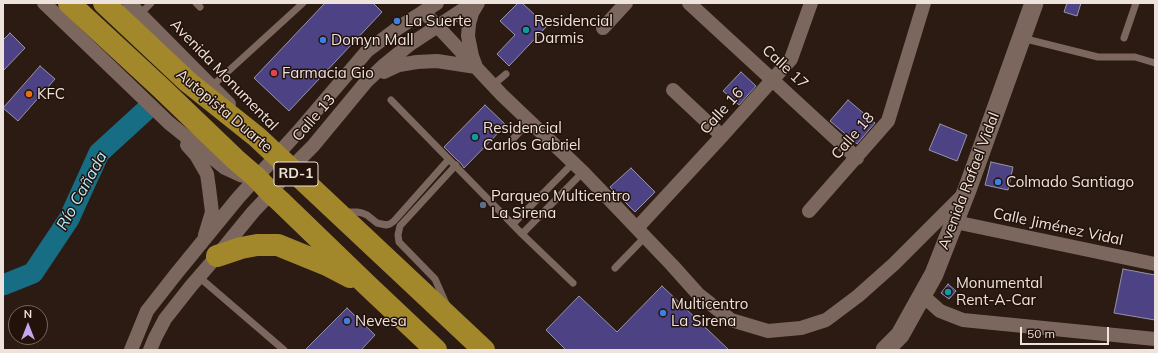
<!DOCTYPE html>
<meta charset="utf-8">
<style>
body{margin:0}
#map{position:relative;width:1158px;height:353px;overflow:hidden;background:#2c1b13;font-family:Mulish,sans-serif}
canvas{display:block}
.frame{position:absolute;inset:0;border:4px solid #eee2dd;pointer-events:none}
.north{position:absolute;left:8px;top:305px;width:40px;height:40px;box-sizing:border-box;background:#22120a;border:1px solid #74655e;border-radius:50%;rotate:0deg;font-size:11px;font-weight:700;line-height:16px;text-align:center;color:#eee2dd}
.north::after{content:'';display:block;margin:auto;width:14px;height:18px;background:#c7a6ef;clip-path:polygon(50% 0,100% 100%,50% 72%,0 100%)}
.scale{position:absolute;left:1020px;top:327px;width:89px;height:18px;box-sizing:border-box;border:2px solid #eee2dd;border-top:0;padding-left:5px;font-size:12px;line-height:14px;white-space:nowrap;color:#eee2dd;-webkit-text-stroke:3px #22120a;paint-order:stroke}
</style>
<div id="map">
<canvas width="1158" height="353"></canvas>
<div class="frame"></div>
<div class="north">N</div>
<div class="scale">50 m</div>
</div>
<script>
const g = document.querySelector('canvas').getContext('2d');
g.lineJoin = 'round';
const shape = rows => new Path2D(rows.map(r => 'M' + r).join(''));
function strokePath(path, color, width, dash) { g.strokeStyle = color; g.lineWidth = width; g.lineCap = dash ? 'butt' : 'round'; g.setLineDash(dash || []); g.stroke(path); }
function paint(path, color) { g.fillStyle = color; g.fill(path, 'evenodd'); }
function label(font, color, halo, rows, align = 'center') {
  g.font = font + ' Mulish,sans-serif'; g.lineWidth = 3; g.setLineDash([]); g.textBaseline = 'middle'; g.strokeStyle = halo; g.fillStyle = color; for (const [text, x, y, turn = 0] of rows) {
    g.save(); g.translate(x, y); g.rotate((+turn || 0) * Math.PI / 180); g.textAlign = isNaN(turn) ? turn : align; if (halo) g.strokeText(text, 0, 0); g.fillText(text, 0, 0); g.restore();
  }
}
const river = shape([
 [3,285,33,273,69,219,99,153,145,111]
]);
const building = shape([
 [325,3,373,3,382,12,289,111,254,78,325,3],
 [518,3,522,3,547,26,509,66,497,54,515,35,500,21,518,3],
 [1067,3,1081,3,1077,16,1064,12,1067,3],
 [10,33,25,48,3,71,3,40,10,33],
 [40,66,55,79,18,121,3,108,40,66],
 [741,72,756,86,739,105,723,91,741,72],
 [848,100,875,123,857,144,830,121,848,100],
 [485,105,506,125,464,168,460,162,457,160,444,147,485,105],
 [940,124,967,135,957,161,929,150,940,124],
 [991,162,1013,167,1008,190,985,185,991,162],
 [631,168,655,192,635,212,610,187,631,168],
 [1123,269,1155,275,1155,320,1114,313,1123,269],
 [948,284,956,291,949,299,941,293,948,284],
 [662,286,729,350,566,350,546,330,579,296,617,332,662,286],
 [347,308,375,335,361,350,305,350,347,308]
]);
const lane = shape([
 [196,3,200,7],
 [140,14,151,3],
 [1022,38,1098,57,1135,57,1155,63],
 [1124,38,1136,3],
 [493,85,506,74],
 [212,86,303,3],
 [391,100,522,234,573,283],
 [510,142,529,122],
 [344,212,357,212,362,213,367,215,377,223,386,225,390,224,394,221,449,159],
 [513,224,573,163],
 [522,234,583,172],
 [615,268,645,237],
 [199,277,284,350],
 [447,306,435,279,399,242,398,235,400,226,456,165]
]);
const street = shape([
 [44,3,169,123,225,168,240,175,251,177],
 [129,3,229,104],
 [689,3,857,158],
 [424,12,502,95,583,172,672,265,698,294,731,320,768,331,801,328,826,320,858,296,894,264,963,195],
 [603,28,626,3],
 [384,72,399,65,417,62,437,61,476,67,472,56,468,36,469,24,472,13,478,3],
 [673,90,722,136],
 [187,145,196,155,207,174,209,188,212,212,205,235],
 [809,211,888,121,924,3],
 [955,222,1155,264],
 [637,228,722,136,791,59,811,3],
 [922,295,940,311,963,320,1155,339],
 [131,350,147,311,176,274,238,198,297,133,367,51,395,30,437,3],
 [150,350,155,338,165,319,191,286,217,256,253,212,271,193,290,169,313,146,366,82,383,66,409,45,473,3]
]);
const secondary = shape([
 [885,350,900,335,934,274,967,190,1034,3]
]);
const highway = shape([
 [69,3,160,87,235,159,257,178,271,193,280,201,367,285,436,350],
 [104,3,188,82,257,137,484,350],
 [217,256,241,248,257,245,278,245,327,265,350,277]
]);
const markers = [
 [397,21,4,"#3f7fe0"],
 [526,30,4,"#0f9aa8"],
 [323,40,4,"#3f7fe0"],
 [274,73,4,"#e0444e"],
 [29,94,4,"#e8710a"],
 [475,137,4,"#0f9aa8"],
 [998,182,4,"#3f7fe0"],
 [483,205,4,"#5c6f8a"],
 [948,292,4,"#0f9aa8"],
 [663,313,4,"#3f7fe0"],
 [347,321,4,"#3f7fe0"]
];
const shields = [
 [296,174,44]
];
const shieldNames = [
 ["RD-1",296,174]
];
const poiNames = [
 ["La Suerte",405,21],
 ["Residencial",534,21],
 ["Darmis",534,38],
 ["Domyn Mall",331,40],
 ["Farmacia Gio",282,73],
 ["KFC",37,94],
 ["Residencial",483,128],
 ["Carlos Gabriel",483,145],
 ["Colmado Santiago",1006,182],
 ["Parqueo Multicentro",491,196],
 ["La Sirena",491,213],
 ["Monumental",956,283],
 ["Rent-A-Car",956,300],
 ["Multicentro",671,304],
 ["La Sirena",671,321],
 ["Nevesa",355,321]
];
const streetNames = [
 ["Calle 17",785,67,43],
 ["Avenida Monumental",224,75,46],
 ["Autopista Duarte",224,111,40],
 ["Calle 16",722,111,-48],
 ["Calle 13",314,118,-49],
 ["Calle 18",853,136,-49],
 ["Avenida Rafael Vidal",969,181,-69],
 ["Calle Jiménez Vidal",1058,227,12]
];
const waterNames = [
 ["Río Cañada",82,191,-61]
];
strokePath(river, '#176d84', 21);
paint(building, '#4d4384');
strokePath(building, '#9594a9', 1);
strokePath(lane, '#7b675d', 7);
strokePath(street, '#7b675d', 14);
strokePath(secondary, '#7b675d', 19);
strokePath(highway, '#a3882b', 22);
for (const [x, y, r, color] of markers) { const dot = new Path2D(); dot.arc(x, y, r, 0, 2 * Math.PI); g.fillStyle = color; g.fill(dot); strokePath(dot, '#22120a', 1.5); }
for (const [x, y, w] of shields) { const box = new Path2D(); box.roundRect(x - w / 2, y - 12, w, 24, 3); g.fillStyle = '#22120a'; g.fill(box); strokePath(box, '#eee2dd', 1); }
label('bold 14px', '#eee2dd', null, shieldNames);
label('15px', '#eee2dd', '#22120a', poiNames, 'left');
label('15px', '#eee2dd', '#22120a', streetNames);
label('italic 16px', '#bcebfc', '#22120a', waterNames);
</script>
